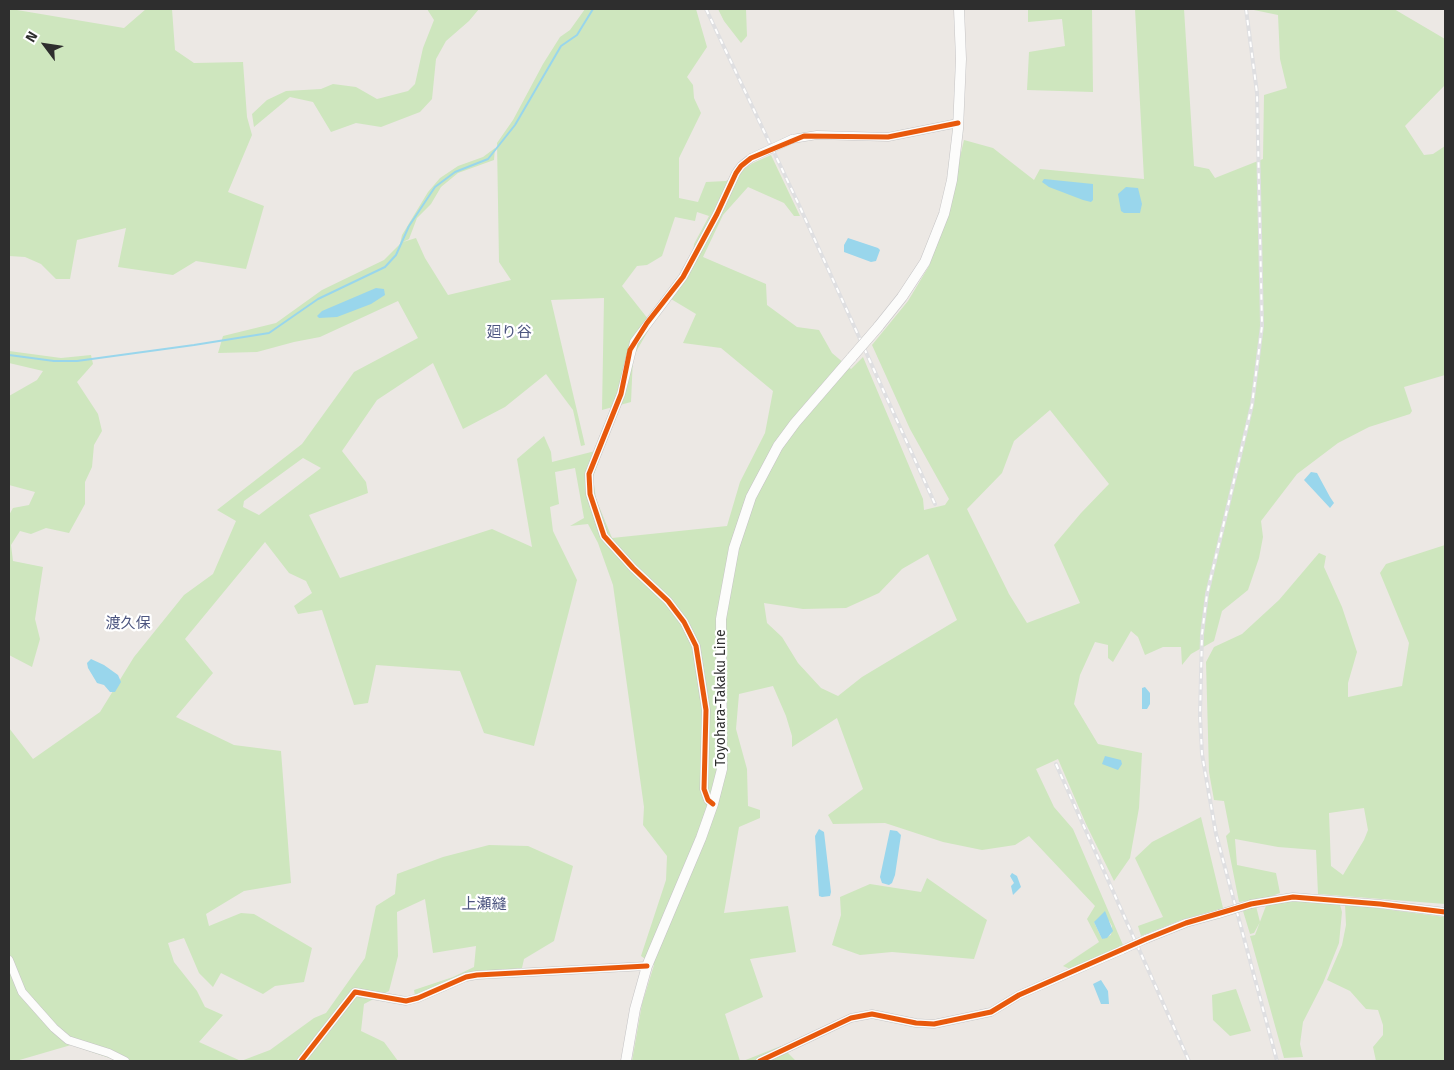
<!DOCTYPE html>
<meta charset="utf-8">
<style>
body{margin:0}
#map{position:relative;width:1454px;height:1070px;overflow:hidden;background:#ece8e4;font-family:"Fira Sans",sans-serif}
canvas{display:block}
.frame{position:absolute;inset:0;border:10px solid #2e2e2e;pointer-events:none}
.north{position:absolute;left:20px;top:20px;width:50px;height:50px;-webkit-text-stroke:4px #fff;paint-order:stroke;rotate:301deg;font-size:14px;font-weight:700;line-height:20px;text-align:center;color:#2e2e2e}
.north::after{content:'';display:block;margin:auto;width:18px;height:22px;background:#2e2e2e;clip-path:polygon(50% 0,100% 100%,50% 72%,0 100%)}
</style>
<div id="map">
<canvas width="1454" height="1070"></canvas>
<div class="frame"></div>
<div class="north">N</div>
</div>
<script>
const g = document.querySelector('canvas').getContext('2d');
g.lineJoin = 'round';
function paint(path, color) { g.fillStyle = color; g.fill(path, 'evenodd'); }
const shape = rows => new Path2D(rows.map(r => 'M' + r).join(''));
function strokePath(path, color, width, dash) { g.strokeStyle = color; g.lineWidth = width; g.lineCap = dash ? 'butt' : 'round'; g.setLineDash(dash || []); g.stroke(path); }
function label(font, color, halo, rows, align = 'center') {
  g.font = font + ' "Fira Sans","Noto Sans JP",sans-serif'; g.lineWidth = 4.5; g.setLineDash([]); g.textBaseline = 'middle'; g.strokeStyle = halo; g.fillStyle = color; for (const [text, x, y, turn = 0] of rows) {
    g.save(); g.translate(x, y); g.rotate((+turn || 0) * Math.PI / 180); g.textAlign = isNaN(turn) ? turn : align; if (halo) g.strokeText(text, 0, 0); g.fillText(text, 0, 0); g.restore();
  }
}
const green = shape([
 [11,9,124,28,146,9,172,9,175,50,194,63,243,62,247,117,252,135,228,192,264,206,246,269,196,261,173,275,118,267,126,228,77,240,70,279,56,279,41,264,25,257,9,256,9,12],
 [427,9,479,9,469,21,446,41,436,59,432,99,420,112,381,127,356,123,331,132,313,102,290,97,254,127,252,114,267,100,286,91,321,89,333,84,356,87,377,99,408,91,415,84,423,48,434,20],
 [585,9,696,9,707,47,687,77,693,85,694,98,701,113,679,158,679,198,698,202,706,182,726,181,753,163,771,155,800,216,794,216,784,203,748,187,723,215,703,257,766,284,767,305,797,327,819,330,832,353,851,369,863,357,923,499,924,510,945,505,949,499,910,429,872,345,908,301,929,266,944,224,964,140,993,148,1034,180,1040,169,1144,179,1135,9,1184,9,1194,166,1209,169,1215,178,1263,159,1264,95,1287,88,1280,59,1278,15,1249,9,1394,9,1445,39,1445,85,1405,126,1424,155,1433,154,1445,146,1445,375,1404,387,1412,411,1410,414,1369,427,1338,443,1297,474,1261,521,1263,537,1259,558,1248,590,1222,611,1214,641,1191,654,1182,665,1181,647,1163,647,1145,655,1138,637,1131,631,1113,662,1108,658,1108,645,1095,642,1080,675,1074,704,1098,744,1142,753,1139,808,1130,858,1114,881,1086,824,1058,759,1036,769,1054,807,1073,829,1123,945,1070,969,1063,966,1099,942,1087,919,1095,906,1029,836,1015,845,982,850,943,842,885,823,833,824,828,815,863,789,837,718,792,747,792,736,786,716,773,686,739,694,736,729,747,769,748,806,760,810,760,818,739,827,724,913,788,906,796,952,750,959,763,997,725,1014,740,1061,632,1061,642,1004,654,965,641,956,666,880,667,856,643,825,644,807,613,585,598,543,588,524,570,526,584,518,575,468,555,472,559,504,550,507,553,531,577,580,534,746,484,733,460,671,376,665,368,703,354,705,322,610,298,614,294,606,312,593,306,581,289,573,265,542,185,639,213,673,176,717,234,745,281,751,291,883,244,891,206,914,209,926,241,913,254,914,312,948,304,982,275,986,263,994,221,973,213,987,199,973,184,938,168,943,174,962,197,991,205,1007,223,1015,199,1042,241,1061,270,1050,314,1018,326,1013,365,958,376,906,395,894,397,874,443,857,489,845,528,846,573,866,554,941,524,959,522,968,470,973,415,996,414,990,453,977,474,967,476,946,433,953,425,899,397,912,398,956,389,991,364,1004,361,1031,384,1042,398,1061,118,1061,71,1045,16,1061,9,1061,9,728,33,759,100,712,134,657,184,595,213,574,236,521,217,510,302,444,354,372,418,338,398,301,320,337,294,342,257,352,218,353,223,336,276,323,322,290,384,260,400,244,402,235,428,192,440,178,458,166,483,157,495,148,494,160,458,173,441,187,431,204,417,218,409,239,403,242,416,238,425,258,448,295,511,280,499,262,497,143,513,120,543,64,560,37,570,30],
 [697,212,709,216,694,244,693,254,666,296,696,314,683,343,721,348,773,391,765,433,740,482,727,526,612,538,596,499,593,477,603,449,552,462,551,452,544,436,517,459,532,547,492,529,340,578,309,515,368,493,366,482,342,451,377,400,433,363,463,429,505,407,546,374,573,410,581,446,585,445,551,300,604,298,602,410,631,402,633,357,652,324,622,286,637,266,647,265,662,256,675,217,695,221],
 [1050,410,1109,484,1081,513,1054,545,1080,603,1027,623,1009,594,967,509,1002,473,1014,441],
 [303,458,321,468,259,515,243,507,244,501],
 [928,554,957,620,862,677,838,696,821,688,798,663,782,637,767,623,764,603,803,609,846,608,879,593,902,569],
 [1109,921,1112,926,1111,935,1102,939,1094,922],
 [718,9,746,9,747,36,741,43,724,21],
 [1028,9,1092,9,1093,92,1027,90,1029,52,1065,46,1062,19,1028,22],
 [9,351,61,358,91,355,93,364,77,382,98,414,102,431,94,445,92,467,85,482,85,504,69,533,46,528,31,534,20,531,11,545,13,561,43,567,35,619,40,639,32,667,9,655,9,515,13,508,29,505,35,492,9,485,9,396,37,380,43,371,9,363],
 [1445,545,1445,904,1318,894,1316,850,1278,847,1235,839,1237,865,1276,873,1280,893,1267,898,1239,902,1226,836,1230,832,1224,801,1214,800,1209,772,1206,662,1214,647,1242,634,1279,600,1319,553,1326,556,1324,567,1342,607,1357,652,1348,683,1348,697,1402,686,1409,643,1380,573,1386,564],
 [1364,808,1368,830,1364,840,1343,875,1331,866,1329,813],
 [1201,817,1223,908,1181,920,1141,936,1138,926,1163,917,1135,858,1152,842],
 [927,878,987,920,974,959,892,952,860,955,832,945,841,915,840,897,870,884,921,892],
 [1284,899,1340,905,1342,912,1339,943,1323,983,1303,1022,1300,1044,1303,1057,1284,1058,1250,936,1255,935,1267,903],
 [1345,904,1445,917,1445,1061,1376,1061,1373,1047,1383,1035,1383,1025,1378,1010,1366,1009,1350,991,1327,980,1342,945,1346,925],
 [1256,906,1260,922,1254,933,1250,934,1243,911],
 [1236,989,1251,1031,1230,1036,1213,1020,1212,995],
 [781,1046,796,1061,743,1061]
]);
const water = shape([
 [1044,179,1093,184,1093,200,1091,202,1083,200,1049,187,1042,182],
 [1126,187,1138,188,1142,204,1140,213,1124,213,1121,211,1118,194],
 [848,238,878,248,880,250,876,261,871,262,844,252,844,245],
 [376,288,384,289,385,295,371,304,337,317,319,318,317,316,322,311],
 [1311,472,1317,473,1330,497,1334,503,1330,508,1304,480],
 [91,659,104,665,118,675,121,682,115,692,110,692,104,685,97,683,88,668,87,663],
 [1145,687,1150,693,1150,704,1147,709,1142,709,1142,688],
 [1105,756,1121,760,1122,764,1118,770,1102,764],
 [819,829,824,832,831,892,830,896,822,897,819,896,815,836],
 [890,830,897,831,901,835,895,875,892,883,889,885,882,883,880,877],
 [1012,873,1017,876,1021,887,1013,895,1011,886,1014,883,1010,876],
 [1105,911,1113,931,1107,938,1102,939,1094,922],
 [1101,980,1108,991,1109,1004,1101,1004,1093,984]
]);
const stream = shape([
 [9,355,54,361,77,361,194,345,269,333,318,299,385,267,396,255,409,226,435,187,455,172,488,159,515,125,561,46,577,35,593,9]
]);
const minor = shape([
 [792,139,817,135,888,137,958,123],
 [713,804,708,800,704,789,706,710,696,646,684,622,668,601,633,568,604,536,590,494,589,474,621,394,634,342,683,277,717,214,736,173,741,166,751,158],
 [1251,904,1293,897,1380,904,1445,912],
 [1146,939,1186,923,1219,914],
 [9,960,22,992,54,1028,68,1040,109,1053,125,1061],
 [301,1061,355,992,406,1001,418,998,466,977,477,975,647,966],
 [760,1061,851,1018,872,1014,916,1023,934,1024,991,1012,1019,995,1122,950]
]);
const secondary = shape([
 [878,327,902,297,925,262,944,214,952,180,958,129,961,59,959,9],
 [626,1061,635,1009,647,966,701,838,713,804,722,769,721,619,734,548,751,497,778,446,795,423,852,357]
]);
const rail = shape([
 [706,9,799,205,935,504],
 [1246,9,1257,93,1262,326,1252,405,1207,594,1202,634,1200,716,1202,754,1216,834,1277,1061],
 [1056,764,1189,1061]
]);
const minorBridge = shape([
 [751,158,792,139],
 [1219,914,1251,904],
 [1122,950,1146,939]
]);
const secondaryBridge = shape([
 [852,357,878,327]
]);
const cycleway = shape([
 [713,804,708,800,704,789,706,710,696,646,684,622,668,601,633,568,604,536,590,494,589,474,621,394,630,350,647,323,683,277,717,214,736,173,741,166,751,158,804,136,888,137,958,123],
 [301,1061,355,992,406,1001,418,998,466,977,477,975,647,966],
 [760,1061,851,1018,872,1014,916,1023,934,1024,991,1012,1019,995,1146,939,1186,923,1251,904,1293,897,1380,904,1445,912]
]);
const streetNames = [
 ["Toyohara-Takaku Line",721,698,-90]
];
const neighbourhoodNames = [
 ["廻り谷",509,333],
 ["渡久保",128,624],
 ["上瀬縫",484,905]
];
paint(green, '#cee6be');
paint(water, '#99d6ec');
strokePath(stream, '#99d6ec', 2);
strokePath(minor, '#c5c4c5', 9);
strokePath(secondary, '#c5c4c5', 11);
strokePath(minor, '#fcfcfb', 8);
strokePath(secondary, '#fcfcfb', 10);
strokePath(rail, '#dfdfe1', 4);
strokePath(rail, '#fff', 2, [5.5]);
strokePath(minorBridge, '#c5c4c5', 9, []);
strokePath(secondaryBridge, '#c5c4c5', 11, []);
strokePath(minorBridge, '#fcfcfb', 8);
strokePath(secondaryBridge, '#fcfcfb', 10);
strokePath(cycleway, '#e8590c', 5);
label('14px', '#2e2e2e', '#fff', streetNames);
label('15px', '#4d5680', '#fff', neighbourhoodNames);
</script>
